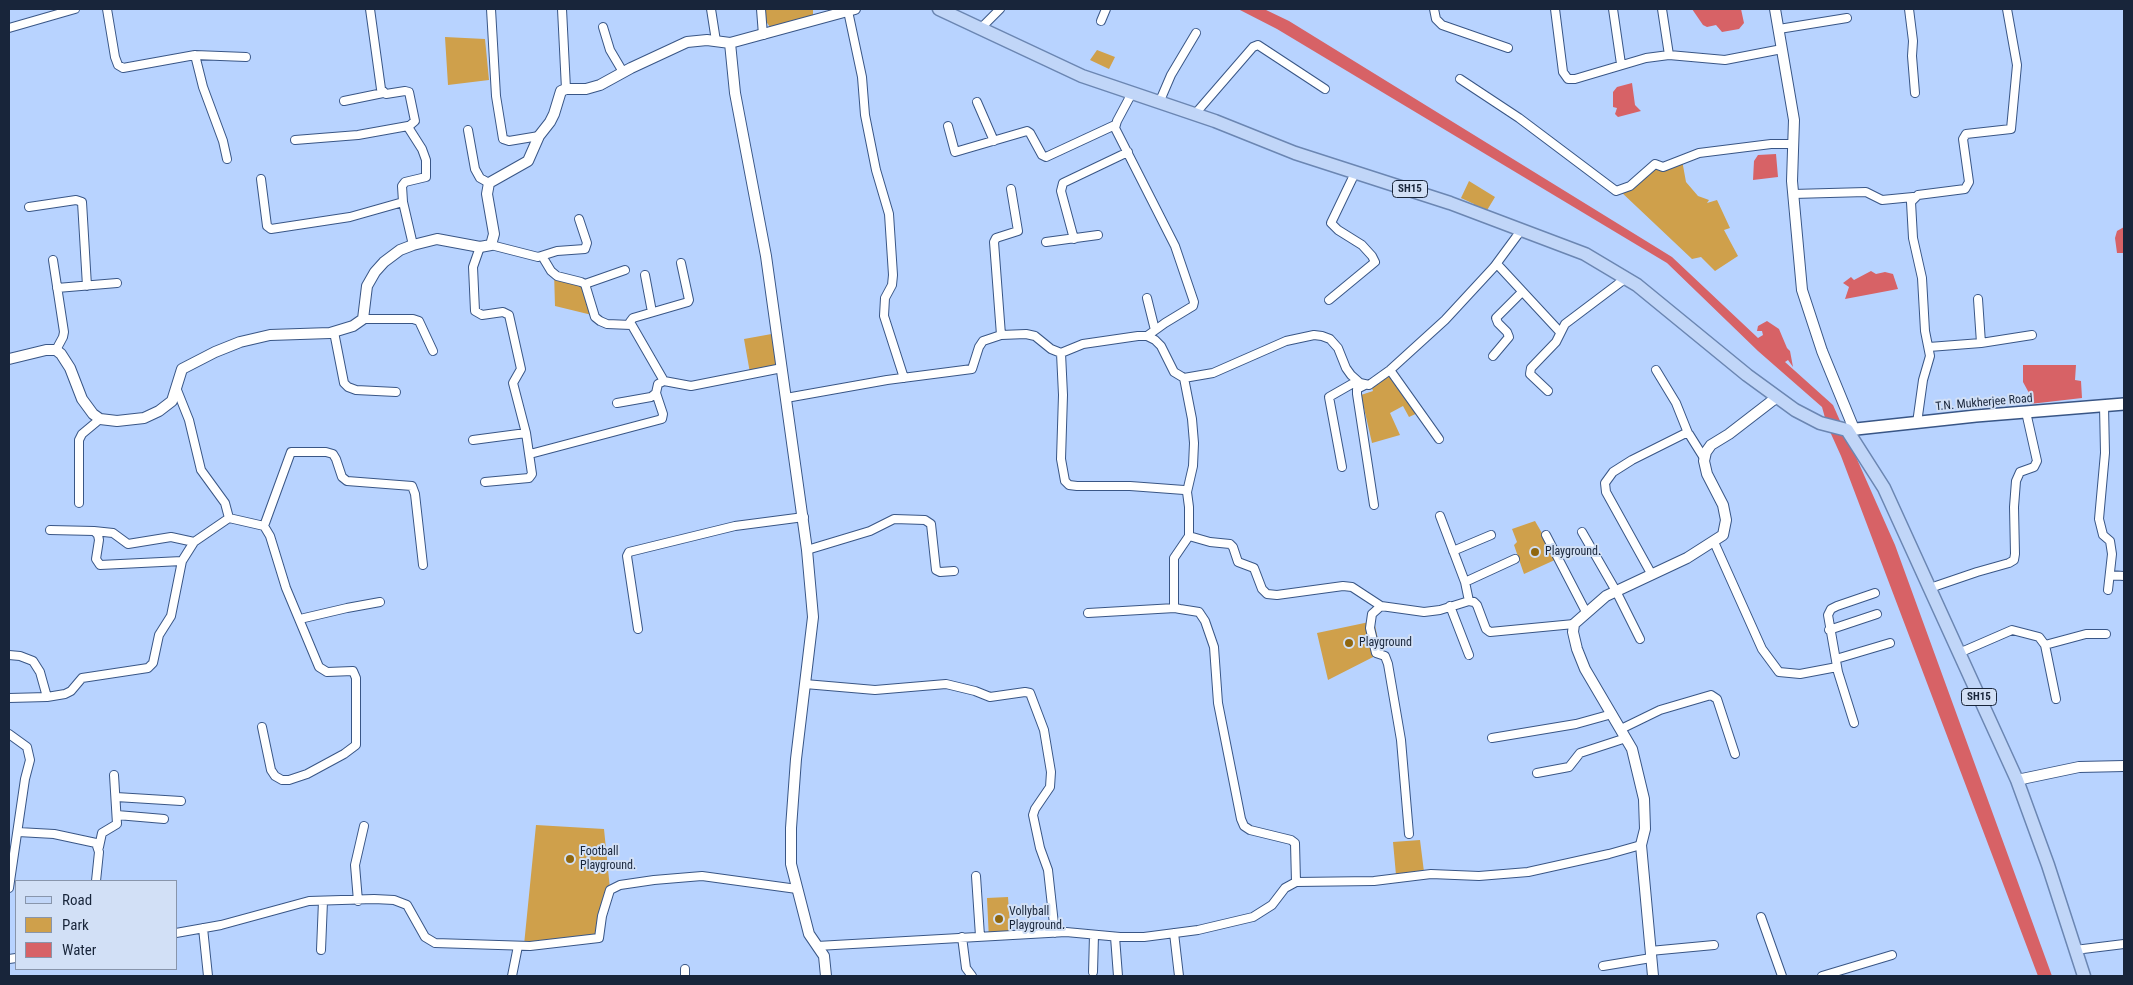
<!DOCTYPE html>
<style>
body{margin:0}
#map{position:relative;width:2133px;height:985px;overflow:hidden;background:#b8d3ff;font-family:"Roboto Condensed",sans-serif}
canvas{display:block}
.frame{position:absolute;inset:0;border:10px solid #18253a;pointer-events:none}
.legend{position:absolute;left:15px;top:880px;width:162px;height:90px;box-sizing:border-box;background:#d2e0f6;border:1px solid #8895ab;margin:0;padding:6px 9px;list-style:none;font-size:15px;color:#18253a}
.legend li{display:flex;align-items:center;gap:10px;height:25px}
.legend b{width:25px;border:1px solid #8895ab}
</style>
<div id="map">
<canvas width="2133" height="985"></canvas>
<div class="frame"></div>
<ul class="legend">
<li><b style="height:6px;background:#c1d6f8"></b>Road</li>
<li><b style="height:14px;background:#cfa04b"></b>Park</li>
<li><b style="height:14px;background:#d76266"></b>Water</li>
</ul>
</div>
<script>
const g = document.querySelector('canvas').getContext('2d');
g.lineJoin = 'round';
function paint(path, color) { g.fillStyle = color; g.fill(path, 'evenodd'); }
const shape = rows => new Path2D(rows.map(r => 'M' + r).join(''));
function strokePath(path, color, width, dash) { g.strokeStyle = color; g.lineWidth = width; g.lineCap = dash ? 'butt' : 'round'; g.setLineDash(dash || []); g.stroke(path); }
function label(font, color, halo, rows, align = 'center') {
  g.font = font + ' "Roboto Condensed",sans-serif'; g.lineWidth = 4; g.setLineDash([]); g.textBaseline = 'middle'; g.strokeStyle = halo; g.fillStyle = color; for (const [text, x, y, turn = 0] of rows) {
    g.save(); g.translate(x, y); g.rotate((+turn || 0) * Math.PI / 180); g.textAlign = isNaN(turn) ? turn : align; if (halo) g.strokeText(text, 0, 0); g.fillText(text, 0, 0); g.restore();
  }
}
const green = shape([
 [764,9,813,9,813,16,770,27,765,20],
 [445,37,485,39,489,80,448,85],
 [1097,50,1115,57,1109,69,1090,60],
 [1682,160,1686,182,1698,196,1709,200,1707,203,1717,200,1730,228,1724,230,1738,256,1715,271,1701,257,1692,259,1619,190,1655,164],
 [1469,181,1495,197,1486,212,1472,208,1474,204,1461,198],
 [554,272,590,280,592,315,555,306],
 [777,333,782,368,750,373,744,339],
 [1392,371,1422,411,1409,417,1403,406,1390,413,1400,435,1372,443,1361,395,1373,391,1371,385,1375,386],
 [1535,521,1557,559,1524,574,1514,545,1517,542,1512,529],
 [1374,621,1381,653,1328,680,1317,633],
 [536,825,604,829,610,889,599,938,524,945],
 [1420,840,1424,872,1396,875,1393,842],
 [1008,897,1011,939,989,940,987,898]
]);
const water = shape([
 [1238,9,1264,9,1289,21,1672,257,1758,338,1763,335,1762,331,1757,331,1758,326,1767,321,1779,329,1787,348,1790,351,1793,367,1788,360,1785,362,1833,405,1895,545,2052,976,2038,976,1841,456,1827,425,1822,407,1758,351,1667,263,1277,29],
 [1688,9,1741,9,1744,23,1739,29,1722,32,1716,25,1707,27,1703,25,1692,9],
 [1632,83,1635,105,1641,111,1618,117,1615,114,1617,108,1613,107,1613,92,1617,87],
 [1776,154,1778,177,1753,180,1754,161,1758,155],
 [2124,227,2124,253,2117,253,2115,238,2117,231],
 [1871,271,1876,274,1885,272,1893,274,1898,289,1845,299,1849,287,1843,283,1851,277,1854,280],
 [2023,365,2076,365,2075,380,2081,381,2082,398,2030,404,2029,393,2023,382]
]);
const minor = shape([
 [107,9,115,57,118,65,123,68,195,55,246,57],
 [370,9,381,89,386,94,405,91,409,92,415,121,408,127,422,149,426,160,426,177,405,182,402,186,403,202,413,245],
 [491,9,496,96,503,139,509,141,539,136],
 [562,9,566,89],
 [711,9,716,41],
 [761,9,763,35],
 [1434,9,1436,19,1442,25,1508,48],
 [1555,9,1563,72,1568,79,1575,79,1646,58,1669,55,1725,60,1782,49],
 [1613,9,1621,64],
 [1662,9,1669,55],
 [1909,9,1913,41,1912,56,1915,93],
 [848,11,862,77,865,115,876,170,889,214,893,275,892,285,885,298,884,316,904,378],
 [1101,21,1106,9],
 [603,27,610,50,623,72],
 [9,28,75,9],
 [981,28,1000,9],
 [1779,29,1847,18],
 [195,55,203,87,223,141,227,159],
 [1460,79,1519,118,1616,191,1630,186,1655,164,1663,167,1699,153,1771,144,1793,144],
 [1132,93,1117,121,1115,128,1175,246,1194,302,1193,306,1165,323,1147,336],
 [344,101,383,93],
 [977,102,994,141],
 [1159,103,1171,75,1196,33],
 [1195,114,1253,47,1258,45,1325,89],
 [948,126,955,152,1027,131,1030,133,1042,155,1046,157,1115,125],
 [468,130,475,169,480,178,489,183],
 [295,140,358,135,408,126],
 [261,179,267,226,271,229,350,217,403,202],
 [1793,194,1866,192,1882,200,1913,197],
 [29,207,76,200,82,202,87,286],
 [1074,239,1061,191,1063,183,1128,152],
 [1046,242,1098,235],
 [491,245,538,257,557,251,585,249,587,243,579,219],
 [480,247,473,267,475,311,482,315,503,312,509,315,521,369,513,383,526,433,532,474,529,478,485,482],
 [542,256,551,271,557,276,581,282,585,284,595,317,600,321,607,324,631,325],
 [53,260,64,332,63,337,56,350],
 [1497,264,1560,332],
 [645,275,652,312],
 [585,284,625,270],
 [57,288,117,283],
 [1147,298,1155,330],
 [1978,299,1981,343],
 [1329,300,1375,262,1372,256,1362,245,1338,230,1331,223,1355,173],
 [363,319,413,319,419,321,433,351],
 [334,332,344,383,348,387,356,390,396,392],
 [1001,335,994,242,996,238,1018,231,1011,189],
 [1929,347,1981,343,2032,335],
 [1061,353,1063,395,1061,459,1065,481,1069,485,1077,486,1130,486,1184,490,1187,492,1189,507,1189,536,1174,558,1174,605,1175,608,1180,609,1199,612,1205,621,1214,647,1218,703,1241,819,1244,826,1250,830,1291,840,1295,843,1296,882],
 [1493,356,1509,337,1507,332,1498,323,1496,318,1522,292],
 [1390,370,1439,439],
 [1656,370,1676,403,1688,433],
 [1184,378,1192,419,1194,443,1193,466,1187,492],
 [664,381,630,322,633,318,688,302,689,300,681,263],
 [1365,385,1357,389,1357,394,1374,505],
 [1548,391,1530,374,1531,368,1556,342,1565,324,1626,278],
 [786,398,887,380,972,369,979,347,983,341,1001,335,1026,334,1035,336,1051,349,1061,353,1083,344,1138,336,1147,336,1155,340,1161,346,1174,372,1184,378,1213,373,1286,341,1314,335,1322,336,1330,339,1338,348,1346,368,1351,375,1360,383,1369,385,1390,370,1445,320,1494,267,1522,229],
 [617,403,651,397,656,393,658,384,664,381,691,386,782,368],
 [2104,406,2105,453,2099,519,2103,535,2110,541,2112,554,2108,590],
 [1917,423,1923,380,1930,356,1925,331,1922,278,1913,238,1911,202,1918,195,1965,189,1969,182,1963,139,1966,134,2011,129,2017,65,2007,9],
 [473,440,526,433],
 [530,454,662,419,663,414,656,393],
 [1342,467,1329,397,1357,381],
 [79,503,79,440,82,434,100,419],
 [1440,516,1465,582],
 [229,518,264,526,270,536,286,588,319,667,327,672,353,671,356,678,356,745,344,754,307,774,289,780,282,780,275,776,271,770,262,727],
 [264,526,291,452,326,452,333,454,336,459,342,477,347,481,412,486,415,494,423,565],
 [50,530,94,531,98,535,99,540,96,559,100,565,182,561,194,542,229,518,225,503,201,470,189,420,177,390],
 [94,531,113,533,128,544,171,537,194,542],
 [1582,532,1616,591,1640,639],
 [1546,535,1586,612],
 [1189,536,1210,542,1230,544,1233,547,1238,562,1254,568,1262,589,1267,594,1277,595,1343,586,1352,587,1381,606,1424,612,1440,610,1469,601,1474,602,1477,605,1486,629,1490,632,1574,624],
 [1714,542,1762,649,1779,672,1800,674,1837,667],
 [807,550,870,531,894,519,925,520,931,524,936,570,940,572,954,571],
 [1453,551,1491,535],
 [1652,575,1606,492,1605,483,1613,472,1632,460,1684,434,1689,434,1704,458],
 [2110,575,2124,576],
 [1930,588,1977,572,2009,563,2014,560,2015,554,2014,507,2016,481,2020,472,2034,467,2037,461,2026,412],
 [1469,601,1465,582,1515,559],
 [1381,606,1372,614,1370,628,1376,653,1385,656,1388,664,1401,740,1409,834],
 [1450,606,1469,655],
 [1088,613,1175,608],
 [300,619,347,608,380,602],
 [638,629,627,556,629,552,735,526,804,517],
 [1829,630,1877,614],
 [2045,645,2086,634,2106,634],
 [1959,653,2012,630,2039,637,2045,645,2056,699],
 [9,655,20,656,33,661,40,672,47,697],
 [1836,659,1890,643],
 [805,684,875,690,946,684,975,691,990,697,1025,692,1030,693,1044,730,1051,772,1050,787,1035,809,1033,815,1040,848,1048,870,1055,933],
 [9,698,47,697,65,694,71,691,82,678,148,668,153,663,159,635,171,616,182,561],
 [1854,723,1838,672,1828,615,1831,609,1837,606,1875,593],
 [1621,729,1660,710,1711,695,1717,699,1735,754],
 [9,734,27,747,30,760,25,779,9,888],
 [1492,738,1576,724,1612,714],
 [1537,773,1569,767,1580,753,1626,738],
 [116,797,181,801],
 [117,815,164,819],
 [18,832,54,834,96,843,99,852,96,881],
 [99,847,102,833,117,824,114,775],
 [976,876,980,936],
 [358,901,355,865,364,826],
 [1761,917,1782,976],
 [203,928,208,976],
 [176,933,221,925,309,901,374,899,394,900,407,905,425,937,435,943,530,946,599,938,602,916,610,890,620,885,654,880,702,876,797,889],
 [1174,933,1179,976],
 [962,937,966,968,972,976],
 [1115,937,1118,976],
 [817,946,1066,932,1120,937,1144,937,1198,930,1253,917,1272,905,1285,888,1296,882,1374,881,1431,874,1479,876,1528,872,1609,854,1641,845],
 [321,950,323,901],
 [2075,950,2124,944],
 [1650,951,1714,945],
 [9,959,16,958],
 [1603,966,1651,958],
 [1093,972,1094,935],
 [512,976,518,946],
 [685,976,685,969],
 [1822,976,1892,955]
]);
const tertiary = shape([
 [1775,9,1794,120,1792,181,1802,290,1822,351,1854,429],
 [9,359,46,350,56,350,61,354,70,368,82,399,93,414,100,419,117,421,144,418,159,411,172,401,182,369,215,352,240,342,270,335,330,333,353,326,363,319,367,286,375,272,384,262,400,250,413,245,437,239,480,247,491,245,494,234,487,194,489,183,528,161,539,136,550,122,554,114,561,91,566,89,586,89,600,85,631,68,687,42,707,40,730,43],
 [2017,780,2079,767,2124,766],
 [826,976,824,956,809,934,791,864,791,828,796,759,813,617,807,550,766,256,735,93,730,43,855,9],
 [1653,976,1641,845,1645,829,1644,799,1632,749,1585,669,1577,649,1573,632,1574,624,1606,596,1687,558,1723,535,1726,520,1723,505,1707,474,1704,461,1706,452,1711,445,1729,434,1777,397]
]);
const secondary = shape([
 [1847,430,1976,416,2124,404]
]);
const primary = shape([
 [939,9,1082,76,1215,121,1295,153,1450,203,1585,254,1637,285,1747,375,1795,410,1820,423,1847,430,1884,488,2017,780,2048,865,2084,976]
]);
const markers = [
 [1535,552,5,"#90670f"],
 [1349,643,5,"#90670f"],
 [570,859,5,"#90670f"],
 [999,919,5,"#90670f"]
];
const shields = [
 [1410,189,35],
 [1979,697,35]
];
const shieldNames = [
 ["SH15",1410,189],
 ["SH15",1979,697]
];
const streetNames = [
 ["T.N. Mukherjee Road",1984,403,-5]
];
const poiNames = [
 ["Playground.",1545,552],
 ["Playground",1359,643],
 ["Football",580,852],
 ["Playground.",580,866],
 ["Vollyball",1009,912],
 ["Playground.",1009,926]
];
paint(green, '#cfa04b');
paint(water, '#d76266');
strokePath(minor, '#395686', 10);
strokePath(tertiary, '#395686', 12);
strokePath(secondary, '#395686', 14);
strokePath(primary, '#6b86b2', 15);
strokePath(minor, '#fff', 8);
strokePath(tertiary, '#fff', 10);
strokePath(secondary, '#fff', 11);
strokePath(primary, '#c1d6f8', 12);
for (const [x, y, r, color] of markers) { const dot = new Path2D(); dot.arc(x, y, r, 0, 2 * Math.PI); g.fillStyle = color; g.fill(dot); strokePath(dot, '#d2e0f6', 2); }
for (const [x, y, w] of shields) { const box = new Path2D(); box.roundRect(x - w / 2, y - 8.5, w, 17, 4); g.fillStyle = '#d2e0f6'; g.fill(box); strokePath(box, '#18253a', 1); }
label('bold 11px', '#18253a', null, shieldNames);
label('12px', '#18253a', '#d2e0f6', streetNames);
label('12px', '#18253a', '#d2e0f6', poiNames, 'left');
</script>
